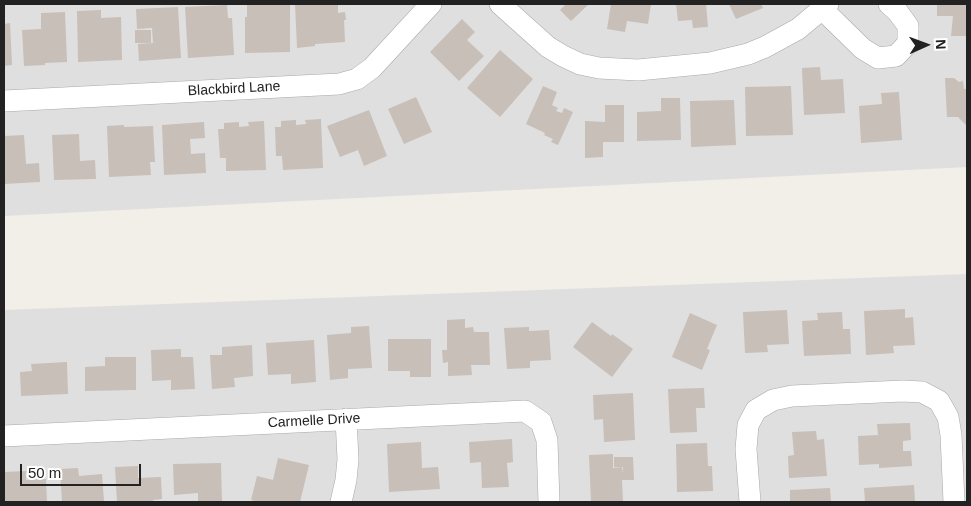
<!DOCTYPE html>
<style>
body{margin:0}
#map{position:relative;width:971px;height:506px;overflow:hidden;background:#f2efe9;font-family:Helvetica,sans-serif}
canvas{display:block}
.frame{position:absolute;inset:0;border:5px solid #222;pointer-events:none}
.north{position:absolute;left:901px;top:20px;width:50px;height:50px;-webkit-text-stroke:4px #fff;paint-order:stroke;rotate:88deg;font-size:14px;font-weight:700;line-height:20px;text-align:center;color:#222}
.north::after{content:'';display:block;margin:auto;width:18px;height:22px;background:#222;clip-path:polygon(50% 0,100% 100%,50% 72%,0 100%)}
.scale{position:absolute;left:20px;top:464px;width:121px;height:22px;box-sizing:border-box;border:2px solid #222;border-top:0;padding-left:6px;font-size:15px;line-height:18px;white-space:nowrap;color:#222;-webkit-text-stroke:4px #fff;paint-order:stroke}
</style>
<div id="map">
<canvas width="971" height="506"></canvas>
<div class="frame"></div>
<div class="north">N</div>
<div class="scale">50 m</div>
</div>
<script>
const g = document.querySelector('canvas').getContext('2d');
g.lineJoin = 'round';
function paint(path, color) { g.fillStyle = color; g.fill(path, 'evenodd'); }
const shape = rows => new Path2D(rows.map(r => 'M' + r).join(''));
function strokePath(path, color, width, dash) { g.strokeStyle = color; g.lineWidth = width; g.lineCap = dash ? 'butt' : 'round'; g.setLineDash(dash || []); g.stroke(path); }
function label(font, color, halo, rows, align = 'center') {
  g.font = font + ' Helvetica,sans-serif'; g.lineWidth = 5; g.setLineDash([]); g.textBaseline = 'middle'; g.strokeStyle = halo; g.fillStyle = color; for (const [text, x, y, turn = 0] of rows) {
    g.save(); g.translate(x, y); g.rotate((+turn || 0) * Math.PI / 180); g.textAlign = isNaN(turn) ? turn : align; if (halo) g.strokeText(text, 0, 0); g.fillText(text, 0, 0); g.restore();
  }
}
const residential = shape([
 [4,4,967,4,967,167,4,216],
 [967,274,967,502,4,502,4,310]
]);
const building = shape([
 [247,4,290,4,290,52,245,53,245,17,247,17],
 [295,4,338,4,338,13,345,12,346,20,344,20,345,42,315,44,315,46,297,48],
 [566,4,589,4,571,21,560,10],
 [611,4,651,4,648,24,627,21,625,32,607,29],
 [676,4,706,4,708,27,693,28,692,20,678,21],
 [729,4,761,4,763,8,736,19],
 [937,4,967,4,967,36,951,36,953,16,937,16],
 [227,5,228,18,232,18,234,55,188,58,185,7],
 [178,7,181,58,139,61,138,44,153,43,152,28,137,29,136,9],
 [101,10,101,18,121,17,122,60,78,62,77,11],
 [65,12,67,62,45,63,45,65,24,66,22,30,41,29,41,13],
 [462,19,475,32,467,40,484,56,459,81,430,52],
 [10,23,12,65,4,66,4,24],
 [135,30,151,30,151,43,135,43],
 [500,50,533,79,500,117,467,88],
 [820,67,821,80,843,79,845,113,804,115,802,68],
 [945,78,954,78,959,82,963,81,964,89,967,89,967,126,958,117,947,117],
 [543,86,557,92,552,105,558,108,556,111,562,113,564,108,573,112,558,145,551,142,553,139,544,135,545,133,526,124],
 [791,86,793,135,746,136,745,87],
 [899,92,902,140,861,143,859,106,882,104,881,93],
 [416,97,432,132,404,144,388,109],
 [661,98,680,98,681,140,637,141,637,112,661,111],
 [734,100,736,145,691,147,690,101],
 [605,105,624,105,624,142,603,142,603,157,585,158,585,121,605,122],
 [369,110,387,156,364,166,358,150,340,157,327,126],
 [321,119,323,168,283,170,282,156,276,156,275,127,281,127,281,121,296,120,296,125,306,124,305,120],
 [264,121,266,170,226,171,226,158,220,158,218,129,224,129,224,123,239,122,239,127,249,126,248,122],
 [204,122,205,138,190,139,191,154,205,153,206,173,164,175,162,125],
 [124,125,124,127,153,126,155,162,150,162,151,175,109,177,107,126],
 [79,134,80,161,95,160,96,179,54,180,52,135],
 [24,135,26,164,39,163,40,182,4,184,4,136],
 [905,309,905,318,913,317,915,345,893,346,894,353,866,355,864,311],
 [787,310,789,344,767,345,768,352,745,353,743,312],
 [842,312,843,329,850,329,851,354,804,356,802,321,818,320,817,313],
 [690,313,717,325,707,349,710,350,702,370,672,357],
 [465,319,465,328,473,327,474,332,489,332,490,365,471,365,472,375,448,376,448,362,443,363,442,350,447,350,447,320],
 [592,322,611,336,612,334,633,349,612,377,573,347],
 [369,326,372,368,348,369,348,378,330,380,327,335,351,333,351,327],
 [529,327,529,331,549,330,551,360,530,361,530,368,507,369,504,328],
 [388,339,431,339,431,377,410,377,410,371,388,371],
 [314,340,316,382,291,384,291,374,268,375,266,343],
 [252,345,253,376,234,378,235,387,212,389,210,355,222,355,222,347],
 [181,349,181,357,193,357,195,389,171,390,171,380,152,381,151,350],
 [105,357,136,357,136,390,85,391,85,367,105,366],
 [67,362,68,394,21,396,20,372,32,371,31,364],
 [704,388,705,408,696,408,697,432,670,433,668,389],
 [633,393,635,440,604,442,603,419,594,420,593,395],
 [910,423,911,440,903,441,903,451,911,451,912,466,879,468,879,464,859,465,858,436,878,435,877,424],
 [816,431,817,440,824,439,827,476,789,478,788,456,794,455,792,432],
 [512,439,513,462,507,463,509,487,482,488,481,462,470,463,469,442],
 [421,442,422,468,438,467,440,489,389,492,387,444],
 [707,443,708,466,712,466,713,491,677,492,676,444],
 [613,454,613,468,622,467,622,474,623,467,627,467,614,467,614,457,633,457,634,480,622,480,623,502,591,502,589,455],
 [278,458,309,465,300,502,260,502,251,500,257,476,273,480],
 [221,463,222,502,198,502,198,493,174,495,173,464],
 [138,466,138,478,161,477,162,499,153,500,153,502,117,502,115,467],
 [78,468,79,476,102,474,104,501,62,502,60,469],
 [26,471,26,480,46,479,47,502,5,502,4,472],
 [914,485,915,502,865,502,864,488],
 [830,488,831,502,790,502,790,490]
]);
const minor = shape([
 [500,4,548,47,563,56,580,64,599,68,638,70,710,63,748,54,765,47,798,29,828,4],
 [823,10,863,49,878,58,896,56,908,43,908,26,897,11,889,4],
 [4,101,339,84,357,79,372,68,431,4],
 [4,436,525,411,541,422,547,440,549,502],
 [341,502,346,480,348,459,346,419],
 [750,502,746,449,748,425,756,410,773,400,792,396,903,391,922,392,939,401,948,417,951,435,954,502]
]);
const streetNames = [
 ["Blackbird Lane",234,89,-3],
 ["Carmelle Drive",314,421,-3]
];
paint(residential, '#e0dfdf');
paint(building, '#c7bfb8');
strokePath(minor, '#a9a9a9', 22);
strokePath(minor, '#fff', 21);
label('14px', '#222', '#fff', streetNames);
</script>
